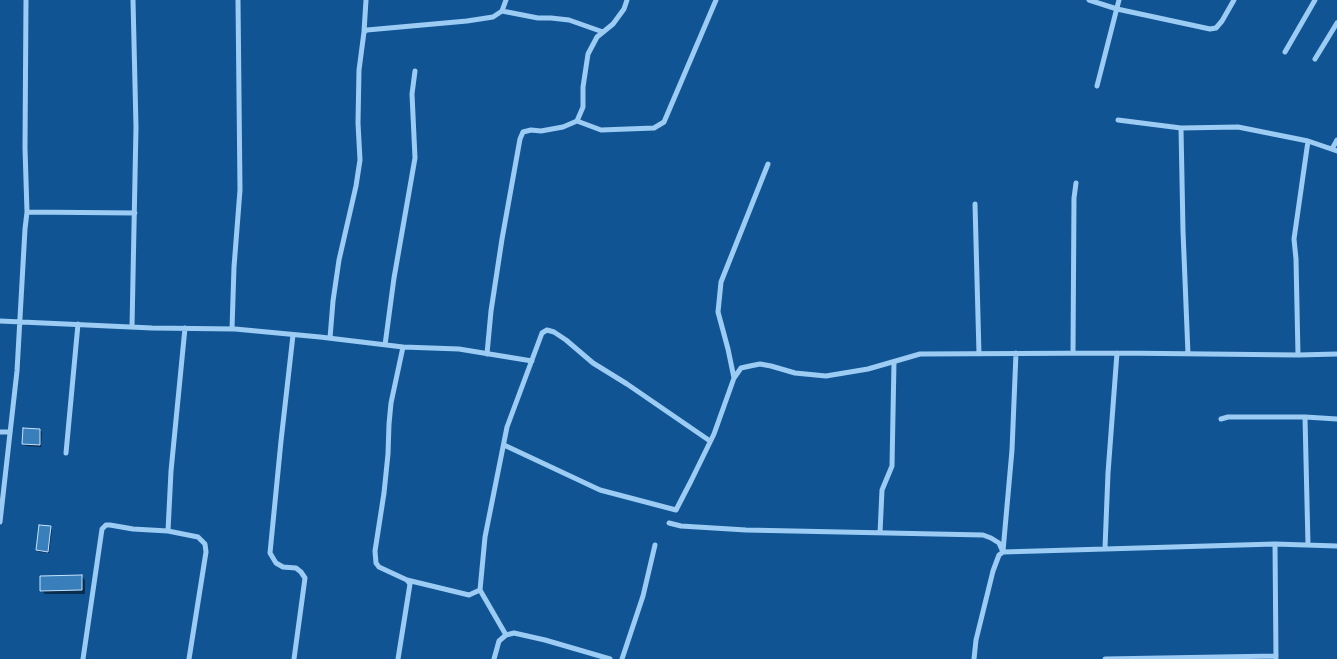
<!DOCTYPE html>
<style>
body{margin:0}
canvas{display:block;background:#105493}
</style>
<canvas width="1337" height="659"></canvas>
<script>
const g = document.querySelector('canvas').getContext('2d');
g.lineJoin = 'round';
function paint(path, color) { g.fillStyle = color; g.fill(path, 'evenodd'); }
const shape = rows => new Path2D(rows.map(r => 'M' + r).join(''));
function strokePath(path, color, width, dash) { g.strokeStyle = color; g.lineWidth = width; g.lineCap = dash ? 'butt' : 'round'; g.setLineDash(dash || []); g.stroke(path); }
const shadow = shape([
 [40,430,42,432,41,447,26,446,23,444],
 [50,528,52,530,49,553,39,552,37,550],
 [82,577,85,580,85,594,45,594,41,590]
]);
const building = shape([
 [23,428,40,429,40,445,22,444,23,428],
 [39,525,51,526,48,552,36,550,39,525],
 [82,575,82,590,40,591,40,576,82,575]
]);
const street = shape([
 [1089,0,1117,9,1210,29,1216,28,1222,21,1234,0],
 [502,11,538,18,551,18,569,20,603,32],
 [364,32,366,0],
 [1285,52,1315,0],
 [1315,59,1337,23],
 [1097,86,1119,0],
 [1118,120,1181,128,1238,127,1308,141,1337,151],
 [577,121,601,130,654,128,664,122,716,0],
 [1181,128,1183,231,1188,354],
 [1332,149,1337,140],
 [975,204,979,354],
 [27,212,135,213],
 [0,321,152,328,235,329,320,337,403,347,459,349,532,361],
 [132,327,136,127,133,0],
 [232,329,234,267,240,190,238,0],
 [293,335,281,441,270,553,276,563,283,567,296,568,301,572,305,578,294,659],
 [330,338,333,301,339,260,356,186,360,160,358,123,359,70,364,32,367,30,467,21,493,17,502,11,506,0],
 [385,345,394,278,415,158,412,94,415,71],
 [1073,353,1074,198,1076,183],
 [487,354,491,311,502,239,520,139,523,132,531,130,541,131,563,127,577,121,583,107,583,87,588,54,597,37,613,24,624,9,627,0],
 [1298,355,1296,259,1294,239,1308,141],
 [734,378,728,349,718,312,721,282,768,164],
 [1305,417,1308,545],
 [1221,419,1228,417,1305,417,1337,419],
 [0,432,9,432],
 [504,445,600,490,676,510,691,481,714,434,734,378,741,368,750,366,760,364,771,366,795,373,826,376,868,369,920,354,1117,353,1298,355,1337,354],
 [66,453,78,324],
 [0,522,17,371,25,229,27,212,25,148,26,0],
 [669,523,681,526,746,530,983,535,991,538,999,543,1003,552],
 [168,531,171,471,185,328],
 [880,533,882,490,892,466,894,362],
 [1275,544,1276,658],
 [1105,548,1108,473,1117,353],
 [1003,551,1012,450,1016,353],
 [407,580,469,595,480,590],
 [506,635,480,590,485,537,507,427,542,333,547,330,554,332,566,340,593,363,627,384,710,441],
 [83,659,102,529,106,525,110,525,133,529,168,531,198,537,205,544,206,552,189,659],
 [398,659,410,584,407,580,379,567,376,563,375,551,384,493,388,454,389,424,391,403,403,347],
 [494,659,499,641,506,635,514,633,545,640,610,659],
 [622,659,643,596,655,545],
 [974,659,976,640,993,571,999,555,1003,552,1275,544,1337,546],
 [1105,659,1276,656]
]);
paint(shadow, '#0007');
paint(building, '#387fbb');
strokePath(building, '#c4e3fe', 1);
strokePath(street, '#9ccbf4', 5);
</script>
